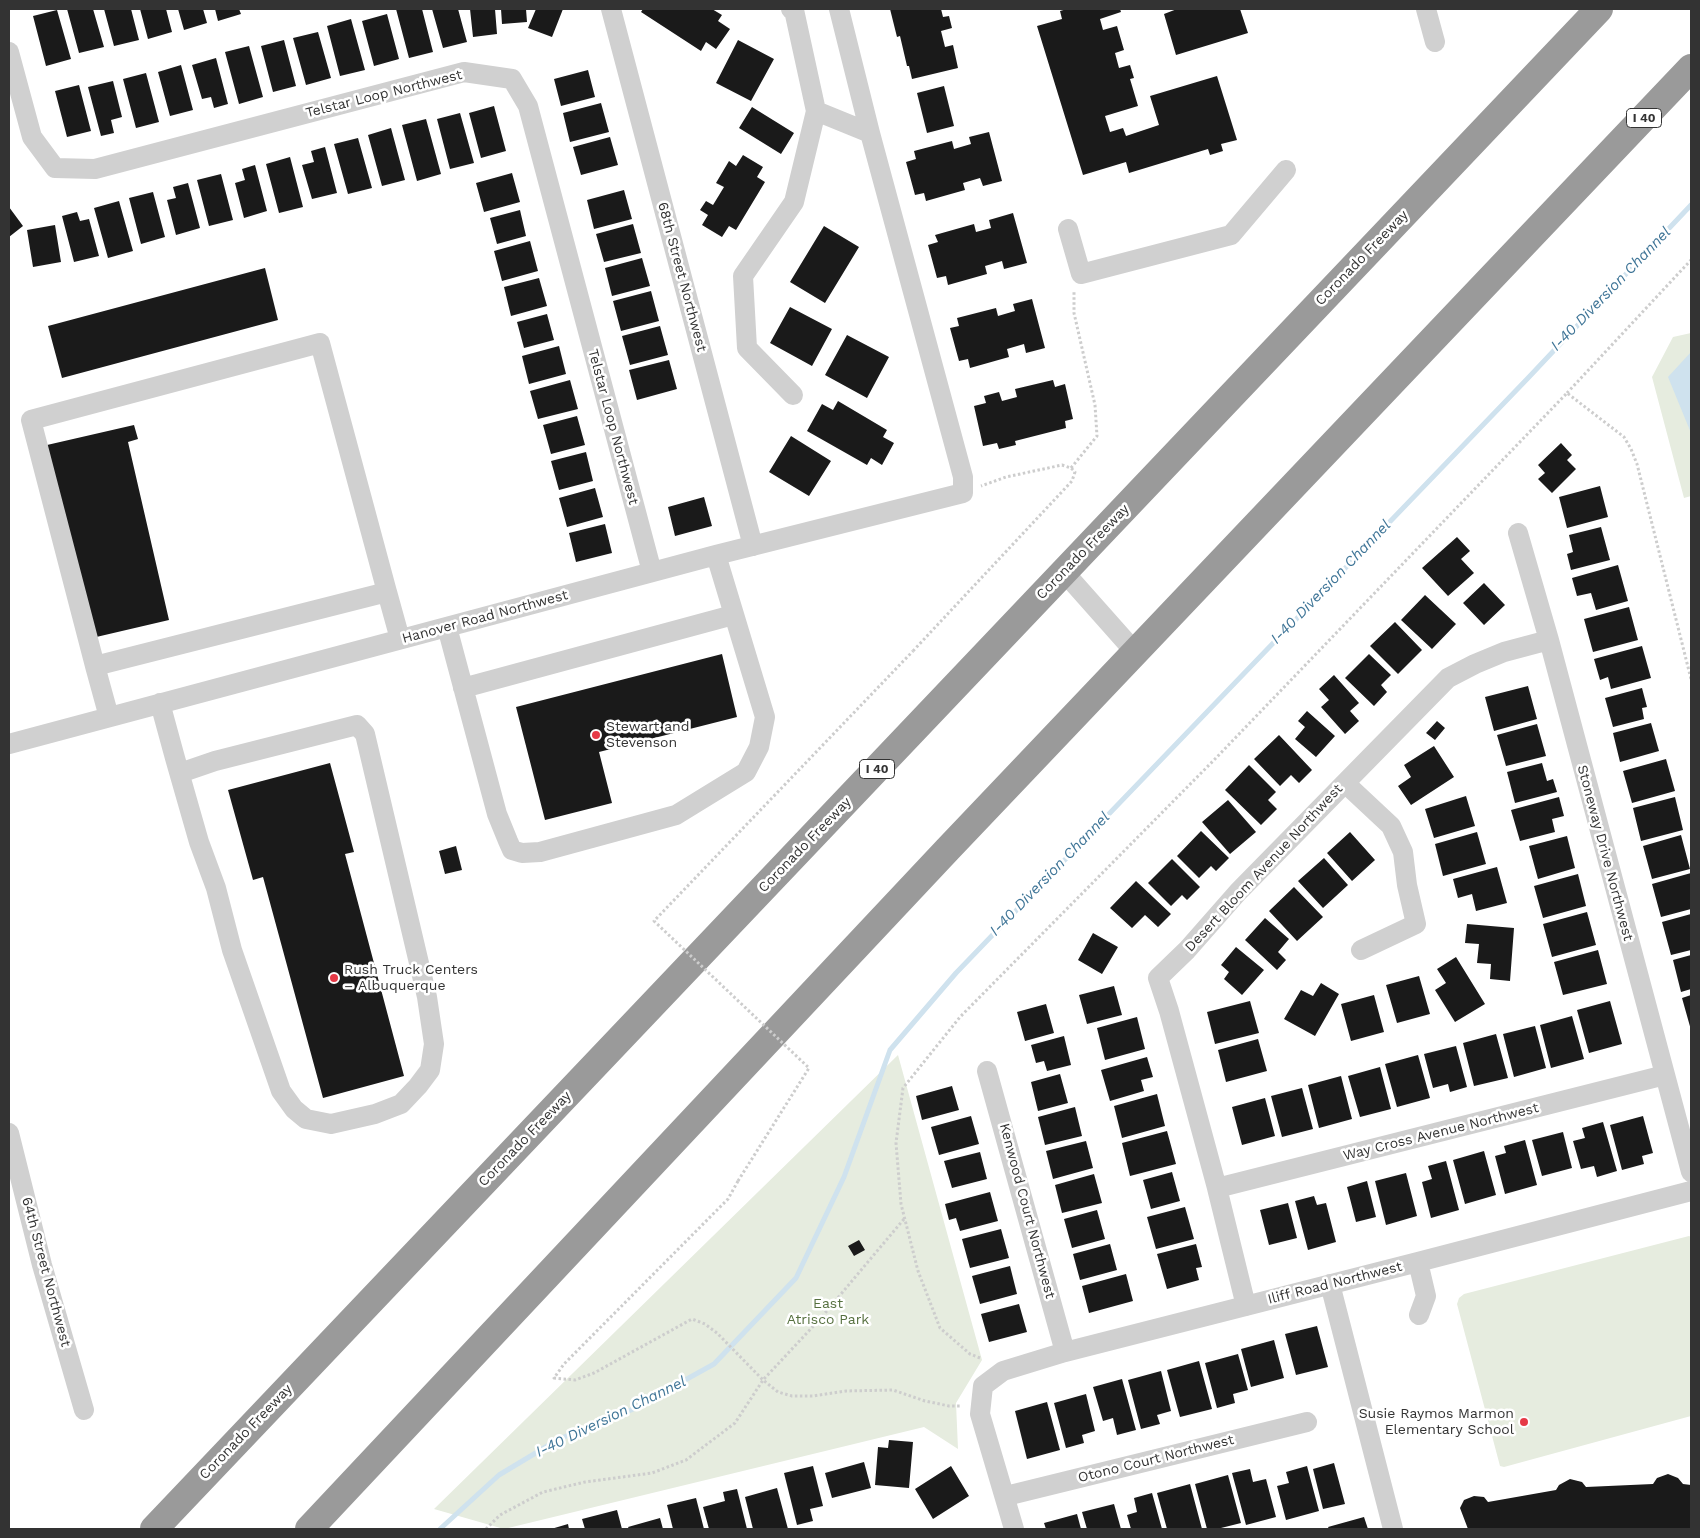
<!DOCTYPE html>
<meta charset="utf-8">
<style>
body{margin:0}
#map{position:relative;width:1700px;height:1538px;overflow:hidden;background:#fff;font-family:"Work Sans",sans-serif}
canvas{display:block}
.frame{position:absolute;inset:0;border:10px solid #333;pointer-events:none}
</style>
<div id="map">
<canvas width="1700" height="1538"></canvas>
<div class="frame"></div>
</div>
<script>
const g = document.querySelector('canvas').getContext('2d');
g.lineJoin = 'round';
function paint(path, color) { g.fillStyle = color; g.fill(path, 'evenodd'); }
const shape = rows => new Path2D(rows.map(r => 'M' + r).join(''));
function strokePath(path, color, width, dash) { g.strokeStyle = color; g.lineWidth = width; g.lineCap = dash ? 'butt' : 'round'; g.setLineDash(dash || []); g.stroke(path); }
function label(font, color, halo, rows, align = 'center') {
  g.font = font + ' "Work Sans",sans-serif'; g.lineWidth = 5; g.setLineDash([]); g.textBaseline = 'middle'; g.strokeStyle = halo; g.fillStyle = color; for (const [text, x, y, turn = 0] of rows) {
    g.save(); g.translate(x, y); g.rotate((+turn || 0) * Math.PI / 180); g.textAlign = isNaN(turn) ? turn : align; if (halo) g.strokeText(text, 0, 0); g.fillText(text, 0, 0); g.restore();
  }
}
const green = shape([
 [1691,333,1691,496,1684,498,1652,377,1673,337],
 [898,1055,982,1360,956,1403,958,1449,924,1427,504,1529,434,1509],
 [1689,1236,1691,1237,1691,1416,1504,1467,1500,1466,1457,1304,1459,1298,1464,1294]
]);
const water = shape([
 [1691,352,1691,433,1668,377]
]);
const stream = shape([
 [440,1529,499,1475,559,1439,631,1410,714,1364,796,1278,844,1177,890,1050,956,973,1529,377,1691,205]
]);
const building = shape([
 [67,9,93,9,104,47,79,53],
 [104,9,131,9,139,40,114,46],
 [140,9,166,9,172,32,148,39],
 [178,9,203,9,207,23,184,30],
 [215,9,239,9,241,14,218,21],
 [396,9,422,9,433,52,409,58],
 [432,9,458,9,467,42,443,48],
 [470,9,495,9,497,34,473,37],
 [501,9,526,9,527,22,502,24],
 [536,9,563,9,552,37,528,28],
 [643,9,712,9,722,15,718,21,730,29,716,49,706,42,701,51,641,12],
 [890,9,941,9,943,17,949,16,952,28,941,31,945,47,953,45,958,68,912,79,909,66,907,66,900,36,897,37],
 [1067,9,1120,9,1121,12,1100,19,1103,30,1117,26,1124,50,1115,53,1119,68,1130,65,1134,78,1130,79,1138,106,1105,116,1110,132,1123,128,1126,136,1159,125,1150,96,1217,76,1237,140,1221,144,1223,151,1210,155,1208,149,1129,173,1126,162,1083,175,1037,26,1062,19,1060,11],
 [1177,9,1240,9,1248,33,1176,55,1164,14],
 [57,10,71,59,46,66,33,16],
 [387,14,399,59,374,66,362,21],
 [351,19,365,70,340,76,327,26],
 [318,32,331,78,306,85,293,38],
 [284,40,296,86,273,92,261,46],
 [738,40,774,59,751,101,716,83],
 [249,46,263,97,239,104,225,52],
 [216,58,228,104,214,108,211,97,202,99,192,65],
 [181,65,193,110,170,116,158,72],
 [588,70,595,97,561,106,554,79],
 [146,73,159,122,136,128,123,79],
 [113,81,122,117,111,120,114,133,101,136,88,87],
 [79,85,91,131,67,137,55,91],
 [944,86,954,126,927,133,917,93],
 [601,103,609,132,570,142,563,113],
 [494,106,506,151,481,158,469,113],
 [752,107,794,133,781,154,739,128],
 [460,113,474,163,450,169,437,119],
 [426,119,441,174,417,181,402,125],
 [391,128,405,180,382,186,368,135],
 [989,132,1002,181,983,186,980,178,963,183,965,190,926,201,924,193,915,195,906,162,916,159,914,151,952,141,954,149,971,144,969,137],
 [610,137,618,165,581,175,573,147],
 [358,138,372,188,348,194,334,144],
 [325,147,337,193,312,199,302,165,314,162,311,151],
 [743,155,763,167,757,177,765,182,736,230,729,226,722,237,702,225,708,215,700,210,706,201,713,205,724,187,716,183,729,161,736,166],
 [290,157,303,207,279,213,266,164],
 [255,165,267,211,244,218,235,183,245,180,242,169],
 [512,173,520,202,484,212,476,183],
 [221,174,233,220,209,226,197,180],
 [188,183,200,228,176,235,167,200,176,198,173,187],
 [624,190,632,219,594,229,587,200],
 [153,192,165,237,141,244,129,198],
 [119,201,133,251,108,258,94,208],
 [9,207,23,226,9,237],
 [520,210,526,236,497,244,490,218],
 [77,212,80,221,89,219,99,256,74,262,62,216],
 [1013,213,1027,263,1004,269,1002,261,985,266,987,274,948,285,946,276,937,278,928,245,938,242,935,235,974,224,976,232,991,228,989,220],
 [633,224,641,253,604,262,596,234],
 [55,225,61,262,33,267,27,230],
 [824,226,859,247,825,303,790,282],
 [530,241,538,271,502,281,494,251],
 [642,258,650,286,612,296,605,268],
 [265,268,278,320,62,378,48,326],
 [539,278,547,306,511,316,504,287],
 [651,291,659,321,621,331,613,301],
 [1032,299,1045,348,1026,353,1024,344,1007,349,1009,357,970,368,968,359,959,361,950,328,959,326,957,318,996,308,998,316,1015,311,1013,304],
 [790,307,832,329,812,366,770,343],
 [547,314,554,340,524,348,517,322],
 [660,326,668,355,630,365,622,336],
 [847,335,889,357,867,398,825,375],
 [559,346,566,374,529,384,522,356],
 [669,360,677,389,637,400,629,370],
 [570,380,578,409,538,419,530,391],
 [1053,380,1055,387,1065,384,1073,419,1065,421,1066,428,1015,441,1016,445,999,449,997,443,983,446,974,406,986,403,984,396,999,392,1002,401,1017,397,1015,389],
 [838,401,887,430,883,437,894,443,882,465,871,458,867,465,807,431,822,404,833,410],
 [577,416,585,445,551,454,543,425],
 [134,425,138,439,128,442,169,620,92,638,47,445],
 [791,436,831,461,809,496,769,472],
 [1561,443,1572,455,1567,460,1576,469,1552,493,1538,479,1545,473,1538,465],
 [586,452,593,481,559,490,551,461],
 [1600,486,1608,517,1567,528,1559,497],
 [595,488,603,517,567,527,559,498],
 [704,497,712,526,675,536,668,507],
 [605,524,612,553,576,562,569,533],
 [1601,527,1610,560,1571,570,1567,554,1573,552,1569,535],
 [1457,537,1470,551,1461,559,1474,573,1448,596,1422,568],
 [1618,565,1628,601,1596,610,1591,593,1577,596,1572,578],
 [1484,583,1505,605,1484,625,1463,603],
 [1425,595,1456,624,1432,649,1401,620],
 [1629,607,1638,640,1593,652,1584,619],
 [1395,622,1422,650,1398,674,1370,646],
 [1642,646,1651,678,1611,689,1608,677,1600,680,1594,659],
 [722,654,737,717,599,752,612,803,545,820,516,707],
 [1369,654,1391,675,1381,685,1387,692,1374,706,1345,678],
 [1334,675,1359,703,1350,711,1359,721,1345,734,1321,707,1329,700,1319,689],
 [1528,686,1537,719,1494,731,1485,697],
 [1642,688,1647,707,1642,708,1644,719,1613,727,1605,698],
 [1307,711,1335,736,1316,757,1295,739,1305,727,1298,721],
 [1437,721,1445,728,1435,740,1426,733],
 [1651,723,1659,751,1620,762,1613,733],
 [1537,724,1546,756,1506,766,1497,735],
 [1279,735,1312,770,1299,783,1291,775,1280,786,1254,759],
 [1434,746,1454,777,1411,805,1398,786,1411,777,1404,765],
 [1666,759,1675,791,1632,803,1623,771],
 [330,763,354,852,345,854,404,1076,323,1098,263,877,253,880,228,790],
 [1542,763,1547,781,1553,779,1557,792,1515,803,1507,772],
 [1249,765,1276,792,1268,800,1277,809,1261,825,1225,790],
 [1466,796,1475,826,1434,838,1425,809],
 [1559,797,1564,816,1552,819,1555,832,1520,841,1511,810],
 [1675,797,1683,830,1641,841,1633,808],
 [1228,800,1256,832,1230,854,1202,822],
 [1201,831,1229,858,1216,871,1211,866,1199,878,1177,856],
 [1350,832,1375,860,1352,881,1327,853],
 [1477,832,1486,864,1443,876,1435,844],
 [1681,835,1690,869,1652,879,1643,846],
 [1567,836,1575,868,1538,879,1529,846],
 [456,846,462,870,445,874,439,851],
 [1324,858,1348,885,1323,908,1298,881],
 [1172,859,1200,887,1187,900,1182,895,1171,906,1148,883],
 [1497,867,1507,903,1476,911,1472,894,1458,898,1453,879],
 [1691,873,1691,909,1661,917,1652,884],
 [1578,874,1586,906,1543,918,1534,886],
 [1136,881,1171,914,1158,927,1145,915,1132,928,1110,908],
 [1294,887,1323,917,1297,941,1269,911],
 [1587,912,1596,945,1552,957,1543,924],
 [1691,914,1691,950,1671,955,1662,922],
 [1265,918,1289,939,1278,952,1286,960,1277,970,1245,940],
 [1467,924,1514,928,1510,981,1490,979,1491,964,1477,963,1479,944,1465,943],
 [1093,933,1118,947,1102,974,1078,960],
 [1236,947,1264,970,1242,995,1224,979,1229,972,1221,965],
 [1598,950,1607,984,1563,995,1554,962],
 [1691,955,1691,989,1681,992,1673,960],
 [1456,957,1485,1004,1455,1022,1435,990,1446,983,1437,969],
 [1419,976,1430,1014,1397,1023,1386,985],
 [1321,983,1339,994,1315,1036,1284,1019,1301,990,1313,996],
 [1114,986,1122,1015,1087,1024,1079,995],
 [1374,995,1384,1032,1351,1041,1341,1004],
 [1691,995,1691,1030,1682,998],
 [1250,1001,1259,1033,1215,1044,1207,1012],
 [1610,1001,1622,1044,1589,1053,1577,1010],
 [1046,1004,1054,1033,1025,1041,1017,1012],
 [1572,1016,1584,1059,1551,1068,1540,1025],
 [1137,1017,1145,1049,1105,1060,1097,1028],
 [1535,1026,1546,1068,1514,1077,1503,1034],
 [1496,1034,1508,1078,1474,1086,1463,1043],
 [1064,1036,1071,1065,1047,1071,1044,1061,1036,1063,1031,1045],
 [1258,1039,1267,1071,1226,1082,1218,1050],
 [1456,1046,1467,1087,1450,1092,1448,1084,1433,1088,1424,1054],
 [1418,1055,1430,1098,1397,1107,1385,1064],
 [1147,1057,1153,1077,1141,1080,1144,1091,1110,1101,1101,1070],
 [1380,1067,1391,1109,1360,1117,1348,1076],
 [1060,1074,1068,1103,1038,1111,1031,1082],
 [1341,1076,1352,1119,1319,1128,1308,1085],
 [952,1086,959,1110,922,1120,916,1096],
 [1302,1088,1313,1129,1282,1137,1271,1096],
 [1157,1094,1165,1126,1122,1138,1114,1106],
 [1265,1098,1275,1136,1242,1145,1232,1107],
 [1075,1107,1082,1136,1045,1145,1038,1117],
 [971,1116,979,1144,939,1155,931,1127],
 [1643,1116,1653,1153,1642,1156,1644,1164,1622,1170,1610,1125],
 [1603,1122,1617,1171,1597,1177,1594,1166,1581,1169,1573,1141,1585,1138,1582,1128],
 [1167,1131,1176,1164,1130,1176,1122,1143],
 [1563,1132,1572,1168,1542,1176,1532,1140],
 [1525,1140,1537,1185,1505,1194,1495,1156,1506,1153,1504,1146],
 [1086,1141,1093,1168,1053,1179,1046,1151],
 [1484,1151,1496,1195,1465,1204,1453,1160],
 [980,1152,987,1179,952,1188,944,1161],
 [1446,1161,1459,1210,1431,1218,1422,1182,1432,1179,1428,1166],
 [1172,1172,1180,1201,1151,1209,1143,1180],
 [1406,1173,1417,1216,1386,1225,1375,1181],
 [1094,1174,1102,1203,1062,1213,1055,1185],
 [1367,1181,1376,1217,1356,1222,1347,1187],
 [990,1192,998,1221,960,1231,956,1218,949,1220,945,1204],
 [1314,1196,1317,1205,1326,1203,1336,1242,1308,1250,1295,1201],
 [1288,1203,1297,1238,1269,1245,1260,1210],
 [1185,1207,1194,1239,1156,1249,1147,1217],
 [1097,1210,1105,1239,1072,1248,1064,1219],
 [1001,1229,1009,1258,970,1268,962,1239],
 [859,1240,865,1250,854,1256,848,1246],
 [1110,1244,1117,1270,1080,1280,1073,1254],
 [1196,1244,1202,1267,1196,1268,1199,1280,1167,1289,1157,1254],
 [1010,1266,1017,1294,980,1304,972,1276],
 [1126,1274,1133,1301,1089,1313,1082,1286],
 [1019,1304,1027,1332,989,1342,981,1314],
 [1317,1326,1328,1367,1296,1375,1285,1334],
 [1274,1340,1284,1378,1251,1387,1241,1349],
 [1238,1354,1248,1390,1233,1394,1235,1403,1217,1408,1205,1363],
 [1199,1361,1212,1409,1180,1417,1167,1370],
 [1161,1371,1171,1411,1157,1415,1160,1424,1141,1429,1128,1380],
 [1122,1379,1136,1430,1117,1435,1113,1418,1103,1421,1093,1387],
 [1086,1394,1095,1431,1082,1435,1084,1443,1066,1448,1054,1403],
 [1047,1402,1060,1450,1027,1459,1015,1411],
 [889,1440,913,1442,909,1488,875,1485,878,1447,888,1448],
 [864,1462,871,1488,832,1498,825,1473],
 [1334,1463,1345,1504,1323,1509,1313,1469],
 [813,1466,823,1506,810,1509,813,1521,797,1525,784,1473],
 [951,1466,969,1496,933,1519,915,1489],
 [1307,1466,1319,1511,1286,1520,1277,1486,1289,1483,1286,1472],
 [1250,1469,1253,1482,1266,1479,1276,1517,1246,1525,1232,1473],
 [1668,1474,1678,1478,1683,1484,1691,1485,1691,1529,1468,1529,1460,1508,1464,1500,1474,1496,1484,1497,1488,1502,1556,1490,1559,1485,1570,1479,1582,1482,1586,1487,1653,1484,1657,1478],
 [1228,1475,1241,1523,1217,1529,1207,1529,1195,1484],
 [1190,1484,1202,1529,1167,1529,1157,1493],
 [777,1488,788,1529,753,1529,745,1497],
 [737,1489,747,1529,709,1529,703,1507,725,1501,723,1492],
 [1152,1493,1162,1529,1131,1529,1127,1515,1137,1512,1134,1498],
 [696,1498,704,1529,673,1529,667,1505],
 [1114,1504,1121,1529,1087,1529,1082,1512],
 [617,1510,622,1529,585,1529,582,1519],
 [1077,1514,1081,1529,1046,1529,1044,1523],
 [1364,1517,1368,1529,1329,1529,1328,1527],
 [660,1518,663,1529,629,1529,628,1527],
 [568,1524,569,1529,551,1529]
]);
const path = shape([
 [1567,393,1691,260],
 [1071,468,1097,436,1095,405,1074,313,1074,291],
 [913,651,1072,481,1075,472,1071,468,1062,465,1006,477,981,486],
 [738,1181,728,1199,564,1364,554,1378,575,1380,594,1373,692,1319,705,1324,717,1333,763,1380,778,1392,792,1396,813,1396,846,1391,893,1390,925,1401,949,1406,960,1406],
 [980,1358,970,1354,940,1328,918,1271,901,1204,896,1143,903,1088,960,1017,1215,759,1567,393,1624,437,1631,449,1637,464,1691,679],
 [486,1529,500,1515,543,1492,585,1482,652,1473,686,1460,735,1423,763,1380,820,1319,904,1219]
]);
const minor = shape([
 [611,9,753,546],
 [791,9,794,10,816,111,794,202,743,276,747,348,793,395],
 [1426,9,1435,42],
 [9,52,32,137,55,168,95,169,464,72,512,79,528,106,652,572],
 [816,111,870,133],
 [1068,229,1081,274,1231,235,1286,170],
 [1518,533,1549,640,1691,1172],
 [1064,572,1135,652],
 [447,627,497,814,508,841,512,850,522,853,540,852,676,815,746,772,759,747,765,717,716,555],
 [95,666,31,420,320,343,387,592],
 [463,688,733,615],
 [160,703,175,758,199,842,216,888,232,950,281,1091,294,1109,306,1119,331,1124,375,1114,401,1104,418,1086,430,1070,434,1044,427,997,365,734,357,725,215,761,180,773],
 [109,717,95,666,387,592,400,639],
 [9,744,716,555,963,493,963,477,870,133,839,9],
 [1345,783,1391,826,1403,852,1407,885,1416,924,1361,950],
 [987,1071,1065,1352],
 [9,1133,42,1265,84,1410],
 [1217,1188,1665,1075],
 [1418,1262,1426,1296,1419,1315],
 [1330,1284,1393,1529],
 [1246,1306,1217,1188,1169,1011,1158,978,1187,950,1238,892,1448,678,1475,664,1504,652,1549,640],
 [1006,1496,1307,1422],
 [1014,1529,980,1414,983,1386,1003,1371,1065,1352,1418,1262,1691,1191]
]);
const highway = shape([
 [154,1529,1599,9],
 [309,1529,947,850,1691,68]
]);
const pathBridge = shape([
 [738,1181,809,1068,654,921,913,651]
]);
const markers = [
 [596,735,5,"#e63946"],
 [334,978,5,"#e63946"],
 [1524,1422,5,"#e63946"]
];
const shields = [
 [1644,118,35],
 [877,769,35]
];
const shieldNames = [
 ["I 40",1644,118],
 ["I 40",877,769]
];
const streetNames = [
 ["Telstar Loop Northwest",384,94,-14],
 ["Coronado Freeway",1362,258,-46],
 ["68th Street Northwest",682,277,75],
 ["Telstar Loop Northwest",613,427,75],
 ["Coronado Freeway",1083,552,-46],
 ["Hanover Road Northwest",485,617,-15],
 ["Coronado Freeway",805,845,-46],
 ["Stoneway Drive Northwest",1605,853,75],
 ["Desert Bloom Avenue Northwest",1264,868,-47],
 ["Way Cross Avenue Northwest",1441,1132,-14],
 ["Coronado Freeway",525,1139,-46],
 ["Kenwood Court Northwest",1027,1211,75],
 ["64th Street Northwest",46,1272,75],
 ["Iliff Road Northwest",1335,1283,-14],
 ["Coronado Freeway",246,1432,-46],
 ["Otono Court Northwest",1156,1459,-14]
];
const poiNames = [
 ["Stewart and",606,727],
 ["Stevenson",606,743],
 ["Rush Truck Centers",344,970],
 ["– Albuquerque",344,986],
 ["Susie Raymos Marmon",1514,1414,"right"],
 ["Elementary School",1514,1430,"right"]
];
const parkNames = [
 ["East",828,1304],
 ["Atrisco Park",828,1320]
];
const waterNames = [
 ["I-40 Diversion Channel",1611,289,-46],
 ["I-40 Diversion Channel",1331,582,-46],
 ["I-40 Diversion Channel",1050,874,-46],
 ["I-40 Diversion Channel",611,1417,-26]
];
paint(green, '#e6ecdf');
paint(water, '#cfe2ee');
strokePath(stream, '#cfe2ee', 5);
paint(building, '#1a1a1a');
strokePath(path, '#cdcdcd', 3, [2.5, 2.5]);
strokePath(minor, '#d0d0d0', 20);
strokePath(highway, '#9a9a9a', 28);
strokePath(pathBridge, '#cdcdcd', 3, [2.5, 2.5]);
for (const [x, y, r, color] of markers) { const dot = new Path2D(); dot.arc(x, y, r, 0, 2 * Math.PI); g.fillStyle = color; g.fill(dot); strokePath(dot, '#fff', 2); }
for (const [x, y, w] of shields) { const box = new Path2D(); box.roundRect(x - w / 2, y - 9.5, w, 19, 4); g.fillStyle = '#fff'; g.fill(box); strokePath(box, '#333', 1); }
label('bold 12px', '#333', null, shieldNames);
label('14px', '#333', '#fff', streetNames);
label('14px', '#333', '#fff', poiNames, 'left');
label('14px', '#56703f', '#fff', parkNames);
label('italic 15px', '#3f7597', '#fff', waterNames);
</script>
